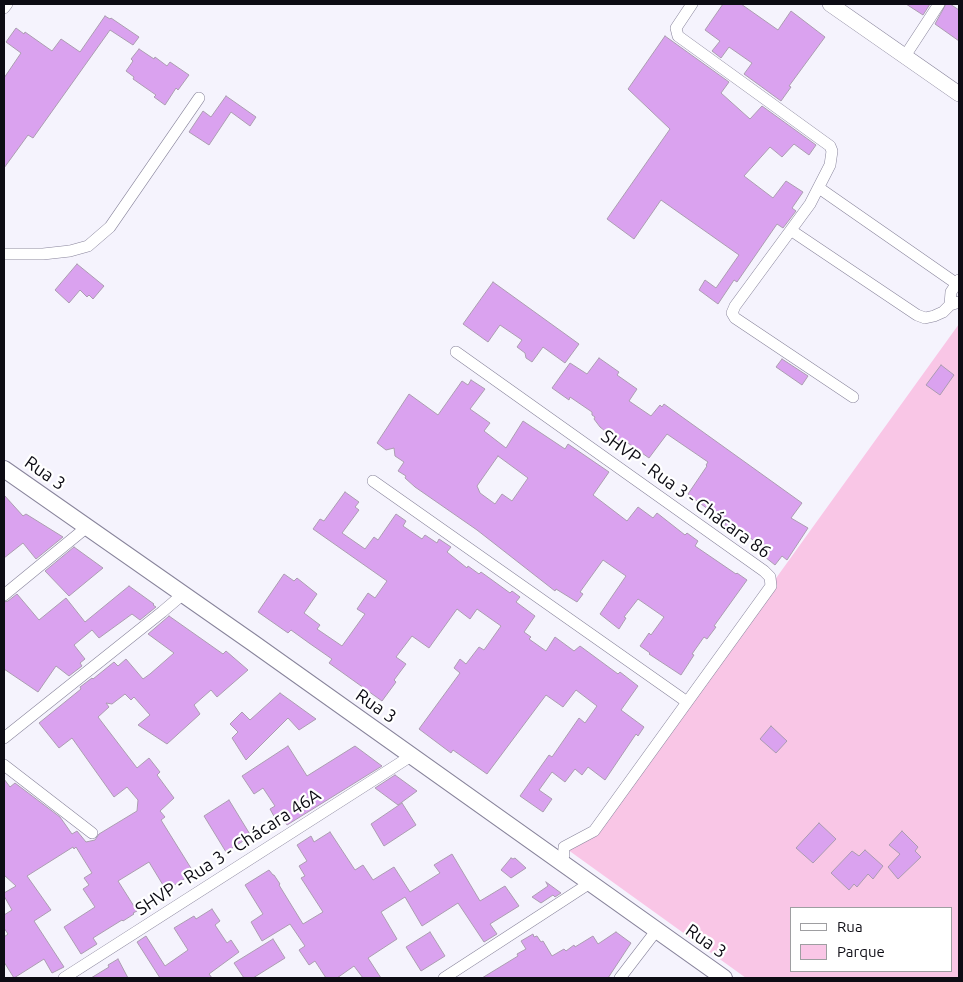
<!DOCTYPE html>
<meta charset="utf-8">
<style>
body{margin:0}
#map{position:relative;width:963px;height:982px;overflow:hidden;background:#f5f3fd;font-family:Ubuntu,sans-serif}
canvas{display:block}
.frame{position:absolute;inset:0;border:5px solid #0d0c14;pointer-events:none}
.legend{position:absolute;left:790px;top:907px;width:162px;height:65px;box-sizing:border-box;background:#fff;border:1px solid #9e9ea1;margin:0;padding:6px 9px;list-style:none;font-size:15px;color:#0d0c14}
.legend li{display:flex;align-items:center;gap:10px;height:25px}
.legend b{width:25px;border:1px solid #9e9ea1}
</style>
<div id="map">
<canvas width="963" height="982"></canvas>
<div class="frame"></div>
<ul class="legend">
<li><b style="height:6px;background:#fff"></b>Rua</li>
<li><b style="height:14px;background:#f9c6e6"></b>Parque</li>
</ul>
</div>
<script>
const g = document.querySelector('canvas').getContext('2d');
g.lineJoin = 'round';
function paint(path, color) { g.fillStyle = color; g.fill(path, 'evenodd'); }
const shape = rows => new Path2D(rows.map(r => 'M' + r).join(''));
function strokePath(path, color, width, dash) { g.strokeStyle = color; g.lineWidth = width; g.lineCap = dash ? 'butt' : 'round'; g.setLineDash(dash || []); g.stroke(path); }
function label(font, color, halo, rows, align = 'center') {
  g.font = font + ' Ubuntu,sans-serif'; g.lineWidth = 4.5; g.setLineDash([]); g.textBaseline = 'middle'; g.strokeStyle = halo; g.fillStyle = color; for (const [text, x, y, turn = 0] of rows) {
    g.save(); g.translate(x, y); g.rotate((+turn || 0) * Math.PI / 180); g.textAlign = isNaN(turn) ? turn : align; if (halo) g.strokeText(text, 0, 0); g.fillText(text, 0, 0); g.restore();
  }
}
const green = shape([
 [959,324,959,978,746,978,564,847,594,831],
 [792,908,952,908,952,971,792,971]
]);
const building = shape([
 [723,4,741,4,778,30,791,11,825,37,789,86,791,87,781,101,744,74,752,63,729,47,721,58,712,51,720,41,705,30,723,4],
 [906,4,930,4,923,15,906,4],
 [946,4,950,4,959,10,959,41,935,24,946,4],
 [105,16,110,19,111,18,139,37,133,45,110,30,33,138,28,135,4,168,4,78,21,53,6,42,16,28,24,34,25,32,52,51,61,39,80,52,105,16],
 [665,36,729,82,721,93,750,119,762,106,816,145,809,155,794,144,782,157,770,147,744,176,773,198,786,181,803,192,792,208,796,211,783,228,777,224,737,282,734,280,718,304,699,290,705,280,716,288,739,255,661,200,634,239,607,219,670,129,628,89,665,36],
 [139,49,154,59,155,57,167,66,170,62,189,75,178,90,176,88,165,105,154,97,156,95,133,79,134,77,126,71,133,61,131,59,139,49],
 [226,96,256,117,250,126,231,112,209,145,189,132,203,111,211,117,226,96],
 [77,264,104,286,93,299,89,295,87,297,80,290,69,303,55,290,77,264],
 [493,282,579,344,565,363,543,347,532,362,526,358,525,353,517,347,522,340,500,325,488,342,463,324,493,282],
 [599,358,619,372,617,375,637,389,629,401,651,416,660,405,662,407,664,404,802,503,791,518,808,528,787,560,782,556,775,565,765,557,769,551,737,529,733,535,723,528,726,523,688,494,707,466,706,465,708,462,667,434,649,458,628,443,625,447,600,427,594,419,595,417,592,415,592,412,570,397,569,400,552,388,570,363,587,374,599,358],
 [782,359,808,376,802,385,776,367,782,359],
 [941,365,954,375,940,395,926,385,941,365],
 [471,380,485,389,470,409,490,423,484,431,506,448,523,421,565,449,568,444,609,472,593,495,627,521,638,507,653,518,657,513,685,535,687,533,698,541,695,546,736,574,737,573,747,580,714,626,716,627,707,639,704,637,692,654,694,655,681,675,649,654,650,653,640,646,649,633,651,635,664,617,638,599,624,617,626,618,619,629,600,614,626,576,603,560,580,592,583,594,577,602,556,589,555,591,477,530,415,487,405,478,406,476,398,471,404,462,395,456,394,448,386,450,377,443,409,394,438,415,462,381,468,385,471,380],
 [498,456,528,478,512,501,502,494,495,504,480,493,477,486,498,456],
 [345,492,359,502,355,507,359,510,342,533,365,549,374,537,378,540,396,514,406,521,403,526,422,539,425,535,437,543,439,539,451,547,447,552,467,568,468,566,479,574,481,572,510,593,512,591,520,597,516,602,535,616,524,632,531,637,529,639,546,651,555,637,574,651,580,646,618,674,620,672,638,686,621,710,644,727,638,736,636,734,605,780,588,767,582,775,575,769,565,782,552,772,539,790,552,799,543,812,520,796,549,755,552,757,579,718,585,723,597,706,576,690,563,707,546,695,487,774,453,750,451,753,419,729,460,673,454,668,460,659,466,664,479,647,484,650,501,626,477,609,470,619,457,609,429,648,412,636,396,657,406,664,394,680,396,682,382,701,329,663,332,659,309,643,291,630,288,633,258,612,284,574,294,581,297,578,317,594,304,613,320,625,317,629,342,646,365,614,357,609,368,593,375,598,387,581,313,529,320,519,324,521,345,492],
 [4,495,23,516,26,514,63,537,36,559,23,543,4,558,4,495],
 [74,547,103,568,69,596,45,571,74,547],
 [129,586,154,604,153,605,156,607,140,620,132,614,99,638,92,630,74,645,85,659,80,663,82,666,69,676,56,666,38,692,4,669,4,602,8,601,17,594,39,620,66,598,85,622,129,586],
 [169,616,223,654,226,651,248,670,217,697,211,690,194,705,200,714,167,744,138,725,150,715,134,697,131,700,125,694,112,704,106,703,109,707,98,717,137,768,149,758,160,772,157,775,174,798,160,811,165,817,161,820,194,873,166,890,149,862,118,881,137,911,133,913,134,914,123,921,122,920,93,938,97,944,81,954,64,927,95,907,83,889,89,885,84,878,92,873,76,847,74,849,73,847,27,876,51,910,34,921,64,967,52,973,44,959,14,978,4,962,4,937,8,934,4,928,4,915,12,910,4,896,4,893,16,886,4,875,4,779,10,787,15,783,60,817,72,834,77,831,86,842,95,840,99,834,137,811,138,800,127,787,114,797,72,738,59,748,39,723,81,689,80,687,92,678,93,679,114,662,118,666,126,659,143,679,150,674,174,653,148,634,169,616],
 [280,693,316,719,299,730,288,718,246,760,232,738,238,732,230,724,242,712,250,720,280,693],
 [771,726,787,741,776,753,760,739,771,726],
 [288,746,307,776,355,746,382,766,287,825,281,815,275,818,270,809,275,806,263,788,254,794,242,776,288,746],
 [395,775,417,791,398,805,375,788,395,775],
 [229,800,251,836,226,852,204,816,229,800],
 [402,803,416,825,384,846,371,824,402,803],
 [819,823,836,839,813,863,796,848,819,823],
 [902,831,918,847,915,851,921,857,898,879,888,867,900,854,889,845,902,831],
 [330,832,355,870,363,865,373,880,394,867,410,892,440,873,434,865,452,854,480,901,505,886,519,906,490,924,497,934,484,942,458,903,422,926,405,897,381,912,397,939,368,958,381,978,363,978,354,966,337,978,326,978,315,961,309,965,299,950,305,946,290,924,262,941,251,922,263,914,245,885,269,870,273,875,274,875,280,884,279,885,303,924,323,912,301,878,305,876,299,866,307,861,297,845,311,836,314,842,330,832],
 [865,850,883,866,873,879,868,874,857,887,854,884,849,890,831,873,852,851,859,856,865,850],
 [511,858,513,859,515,858,526,868,511,878,501,870,511,858],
 [546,882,561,893,555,897,553,895,541,903,532,897,548,886,546,882],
 [212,909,220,921,215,925,227,943,231,940,239,952,209,974,212,978,160,978,137,942,146,936,165,966,188,950,174,928,194,916,196,919,212,909],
 [430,932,445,956,421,971,406,947,430,932],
 [616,932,631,943,608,978,482,978,518,956,517,954,526,949,521,941,533,934,534,937,537,936,541,942,543,941,552,956,564,949,566,951,574,945,575,947,593,936,598,944,616,932],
 [273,939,285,958,253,978,244,978,234,963,273,939],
 [118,959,128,978,91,978,109,967,108,965,118,959]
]);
const minor = shape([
 [692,4,676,28,678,36,830,146,832,151,830,165,810,204,735,306,732,313,735,318,853,397],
 [4,8,7,4],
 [905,56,939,4],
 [819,188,957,284],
 [792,231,917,315,925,318,934,316,943,312,950,305,959,302],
 [4,254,43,254,70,251,88,246,110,227,199,98],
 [950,305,951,292,959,280],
 [456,352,764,571,770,577,771,586,594,831,564,847,563,865],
 [373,481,687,702],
 [4,595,87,527],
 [4,738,162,612,182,595],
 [4,765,92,833],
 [64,978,411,756],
 [444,978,590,883],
 [620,978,656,931]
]);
const tertiary = shape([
 [830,4,959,94]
]);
const secondary = shape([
 [4,469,253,643,724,978]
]);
const streetNames = [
 ["Rua 3",45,473,35],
 ["SHVP - Rua 3 - Chácara 86",686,494,36],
 ["Rua 3",376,706,35],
 ["SHVP - Rua 3 - Chácara 46A",228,852,-33],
 ["Rua 3",706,941,35]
];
paint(green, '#f9c6e6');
paint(building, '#daa2ef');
strokePath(building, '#ab9cb1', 1);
strokePath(minor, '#88849b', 12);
strokePath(tertiary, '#88849b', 16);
strokePath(secondary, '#88849b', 18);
strokePath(minor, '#fff', 11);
strokePath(tertiary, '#fff', 15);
strokePath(secondary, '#fff', 16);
label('18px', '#0d0c14', '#fff', streetNames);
</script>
